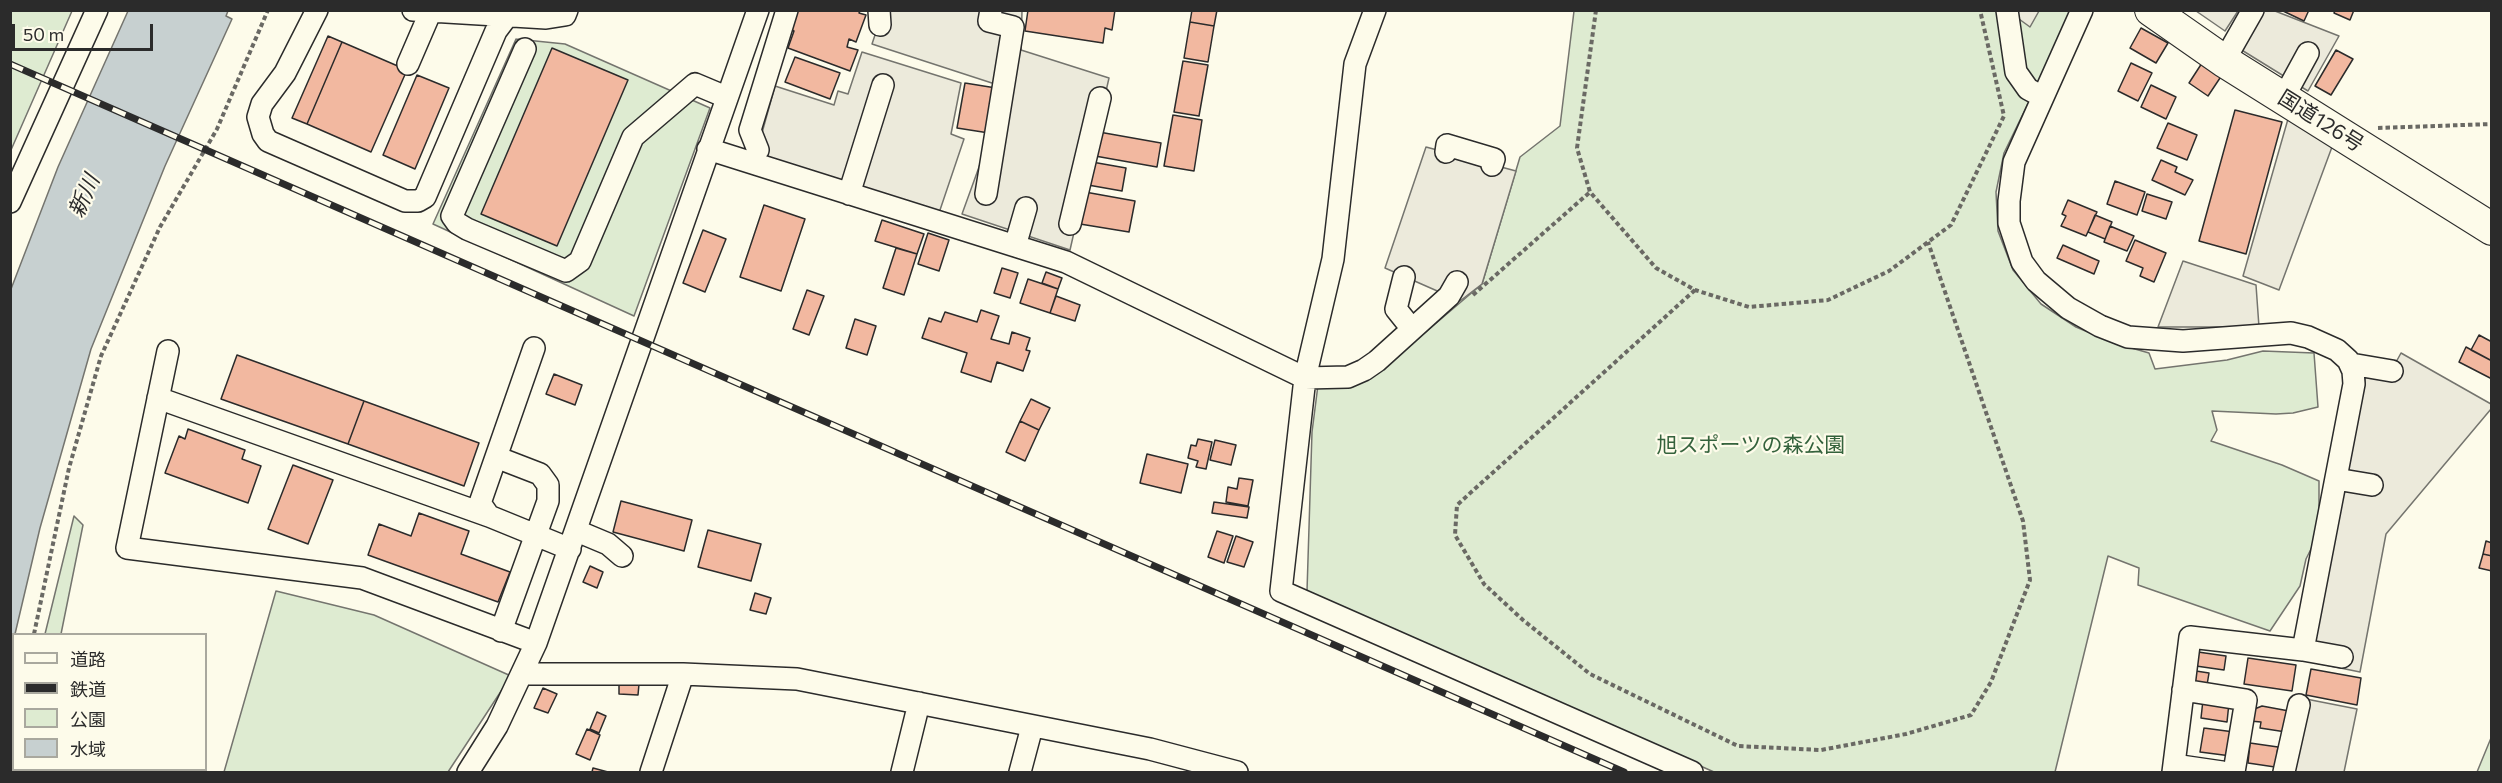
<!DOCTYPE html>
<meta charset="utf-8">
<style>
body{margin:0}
#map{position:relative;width:2502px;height:783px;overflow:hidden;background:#fdfbea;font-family:Commissioner,"Noto Sans JP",sans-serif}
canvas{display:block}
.frame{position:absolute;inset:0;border:12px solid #2b2b2b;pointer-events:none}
.legend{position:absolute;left:12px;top:633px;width:195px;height:138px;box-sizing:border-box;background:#fdfbea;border:2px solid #a9a89e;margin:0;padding:8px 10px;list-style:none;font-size:18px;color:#2b2b2b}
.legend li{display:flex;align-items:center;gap:12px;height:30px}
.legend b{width:30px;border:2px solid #a9a89e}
.scale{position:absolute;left:12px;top:24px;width:141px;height:27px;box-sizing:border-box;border:3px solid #2b2b2b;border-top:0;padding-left:8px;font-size:18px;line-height:21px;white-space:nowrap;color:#2b2b2b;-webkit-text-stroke:4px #fdfbea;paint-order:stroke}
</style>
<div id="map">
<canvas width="2502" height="783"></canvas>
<div class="frame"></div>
<ul class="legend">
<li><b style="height:8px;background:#fdfbea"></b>道路</li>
<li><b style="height:8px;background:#2b2b2b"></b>鉄道</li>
<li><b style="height:16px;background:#deebd1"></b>公園</li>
<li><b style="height:16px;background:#c7d0d0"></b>水域</li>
</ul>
<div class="scale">50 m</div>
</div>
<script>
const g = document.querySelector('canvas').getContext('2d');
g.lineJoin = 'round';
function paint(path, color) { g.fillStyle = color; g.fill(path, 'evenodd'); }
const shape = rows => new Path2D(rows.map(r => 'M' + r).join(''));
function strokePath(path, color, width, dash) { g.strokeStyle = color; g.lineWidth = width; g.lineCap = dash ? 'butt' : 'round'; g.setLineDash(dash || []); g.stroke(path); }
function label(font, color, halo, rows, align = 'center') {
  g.font = font + ' Commissioner,"Noto Sans JP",sans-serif'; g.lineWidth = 4.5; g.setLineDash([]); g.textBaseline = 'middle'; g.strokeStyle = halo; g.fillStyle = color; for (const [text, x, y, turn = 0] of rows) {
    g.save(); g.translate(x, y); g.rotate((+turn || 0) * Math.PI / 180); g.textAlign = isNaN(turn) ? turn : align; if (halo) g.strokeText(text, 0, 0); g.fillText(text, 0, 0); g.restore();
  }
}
const green = shape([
 [11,10,72,11,11,150,10,11,11,10],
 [1574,11,2073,11,2004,153,1996,192,1998,231,2013,270,2041,304,2076,327,2114,343,2149,353,2155,369,2227,360,2263,351,2314,353,2318,407,2293,413,2276,414,2212,411,2217,430,2211,441,2282,465,2319,481,2319,533,2306,559,2300,586,2270,631,2138,585,2139,568,2108,556,2055,772,1714,772,1307,591,1312,432,1318,385,1348,386,1374,376,1482,284,1520,157,1560,126,1574,11],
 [516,39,565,44,710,108,634,316,433,224,516,39],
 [74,516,83,525,61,634,45,634,74,516],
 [276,591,374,615,511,676,448,772,224,772,276,591],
 [2491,738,2491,772,2477,772,2491,738],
 [14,770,92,770,91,772,13,772,14,770]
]);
const parking = shape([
 [883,11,1022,11,1021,50,1109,78,1070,250,962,214,987,145,998,85,872,44,883,11],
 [2008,11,2039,11,2030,27,2008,11],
 [2196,11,2238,11,2225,31,2196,11],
 [2263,11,2275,11,2339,36,2308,91,2240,49,2263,11],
 [862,52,961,83,951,134,964,139,939,213,755,158,775,86,834,105,838,91,848,94,862,52],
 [2288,119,2332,147,2279,290,2243,276,2288,119],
 [1426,147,1516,171,1482,284,1460,301,1385,268,1426,147],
 [2183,261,2256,285,2259,327,2158,327,2183,261],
 [2401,353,2491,404,2491,409,2386,534,2360,672,2311,662,2365,383,2364,366,2395,364,2401,353],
 [2306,699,2357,709,2344,772,2292,772,2306,699]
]);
const water = shape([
 [128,11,228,11,226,16,232,19,165,166,91,349,40,528,11,651,11,289,58,167,128,11]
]);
const building = shape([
 [790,10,860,10,859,13,866,15,856,42,849,39,847,47,858,50,850,71,788,48,794,31,790,29,790,10],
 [1028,10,1115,10,1112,30,1105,28,1103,43,1025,31,1028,10],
 [1192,10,1217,10,1214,26,1190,22,1192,10],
 [2281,10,2309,10,2304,21,2281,10],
 [2335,10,2354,10,2350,20,2334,13,2335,10],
 [1190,22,1214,26,1208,62,1184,58,1190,22],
 [2141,28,2168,43,2156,63,2130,48,2141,28],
 [328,36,342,42,307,124,292,118,328,36],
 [342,42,407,70,371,152,307,124,342,42],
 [552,48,628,80,557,246,481,214,552,48],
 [2336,50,2353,59,2331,95,2315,86,2336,50],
 [795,57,840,73,830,99,785,82,795,57],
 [1183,61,1208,65,1199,116,1174,112,1183,61],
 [2131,63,2152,73,2138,101,2118,91,2131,63],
 [2202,63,2222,75,2208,96,2189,83,2202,63],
 [417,75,449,88,415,169,383,155,417,75],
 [965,83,996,88,989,133,957,128,965,83],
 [2151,85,2176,97,2166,119,2141,107,2151,85],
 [2235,110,2282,122,2246,254,2199,241,2235,110],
 [1173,115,1202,120,1194,171,1164,166,1173,115],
 [2168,123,2197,135,2187,160,2157,148,2168,123],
 [1099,132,1161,143,1157,167,1095,156,1099,132],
 [2161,160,2177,167,2175,172,2193,180,2185,195,2152,180,2161,160],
 [1092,162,1126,168,1122,191,1088,185,1092,162],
 [2115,181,2145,192,2137,215,2107,204,2115,181],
 [1085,192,1135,201,1129,232,1080,224,1085,192],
 [2147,194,2172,202,2166,219,2142,211,2147,194],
 [2068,200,2097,212,2086,236,2061,226,2066,216,2062,214,2068,200],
 [764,205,805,219,781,291,740,277,764,205],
 [2095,215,2112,222,2105,239,2088,232,2095,215],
 [882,220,924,234,917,254,875,241,882,220],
 [2110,226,2134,236,2127,251,2104,242,2110,226],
 [703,230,726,239,705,292,683,283,703,230],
 [928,233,949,240,939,271,918,264,928,233],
 [2135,240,2166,253,2154,282,2140,276,2143,268,2126,261,2135,240],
 [2063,245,2099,261,2094,274,2057,258,2063,245],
 [896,248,917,254,904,295,883,288,896,248],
 [1002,268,1018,273,1010,298,994,293,1002,268],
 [1046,272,1062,278,1058,289,1042,283,1046,272],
 [1028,279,1058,289,1050,313,1020,303,1028,279],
 [807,290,824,296,809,335,793,329,807,290],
 [1056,296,1080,305,1075,321,1050,313,1056,296],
 [981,310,999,316,991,339,1009,344,1012,332,1030,338,1026,350,1030,351,1023,371,997,362,991,382,961,372,967,353,922,338,929,318,941,322,945,312,977,322,981,310],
 [855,319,876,326,867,355,846,348,855,319],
 [2479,335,2492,342,2492,361,2471,350,2479,335],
 [2466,347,2492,361,2492,379,2459,362,2466,347],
 [237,355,364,401,348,444,221,399,237,355],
 [554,374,582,385,575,405,546,394,554,374],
 [1031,399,1050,408,1039,430,1020,421,1031,399],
 [364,401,479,443,464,486,348,444,364,401],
 [1020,421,1039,430,1025,461,1006,452,1020,421],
 [188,429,245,450,242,459,261,466,248,503,165,473,179,436,185,439,188,429],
 [1198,439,1212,442,1206,469,1196,467,1198,461,1188,458,1191,445,1196,446,1198,439],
 [1215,440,1236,445,1231,465,1210,460,1215,440],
 [1147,454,1188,464,1181,493,1140,483,1147,454],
 [293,465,333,480,308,544,268,529,293,465],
 [1239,478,1253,480,1248,506,1226,502,1228,487,1237,489,1239,478],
 [621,501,692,520,684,551,613,532,621,501],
 [1214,502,1249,507,1247,518,1212,513,1214,502],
 [419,513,469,531,461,554,510,572,498,602,368,555,379,524,411,536,419,513],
 [708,530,761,544,751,581,698,567,708,530],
 [1217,531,1233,536,1224,563,1208,557,1217,531],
 [1236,536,1253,542,1244,567,1227,562,1236,536],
 [2486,541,2492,543,2492,556,2483,554,2486,541],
 [2483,554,2492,556,2492,571,2479,568,2483,554],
 [590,566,603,572,597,588,583,582,590,566],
 [755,593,771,598,766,614,750,610,755,593],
 [2198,652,2226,656,2224,670,2196,666,2198,652],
 [2248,658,2296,665,2292,691,2244,684,2248,658],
 [2311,669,2361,678,2357,705,2306,695,2311,669],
 [2196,671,2209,673,2207,685,2194,684,2196,671],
 [619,683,639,684,638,695,619,694,619,683],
 [543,688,557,694,548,713,534,708,543,688],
 [2203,700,2229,703,2227,722,2201,718,2203,700],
 [2262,706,2289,711,2286,732,2260,728,2261,722,2250,721,2252,710,2262,706],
 [597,712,606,716,599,733,590,729,597,712],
 [2204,728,2234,732,2231,756,2200,752,2204,728],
 [587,729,600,735,590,760,576,754,587,729],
 [2250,743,2278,747,2275,767,2248,763,2250,743],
 [593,768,608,772,592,772,593,768]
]);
const path = shape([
 [1596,10,1577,148,1590,192,1656,268,1695,290,1749,307,1828,300,1889,271,1951,225,2004,116,1980,10],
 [2378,128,2492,124],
 [1695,290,1457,505,1455,535,1484,584,1523,620,1590,674,1738,746,1821,750,1906,734,1971,715,1991,682,2030,580,2023,521,1928,242],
 [1473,295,1590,192],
 [34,634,69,468,101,356,160,227,217,129,268,10],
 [10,744,14,730]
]);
const minor = shape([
 [317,10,285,73,262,104,258,117,263,134,268,141,405,201,418,201,425,197,496,31,508,15],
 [413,10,546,18,565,15,567,10],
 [879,10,880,25],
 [1375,10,1355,64,1333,259,1305,378,1281,591,1692,772],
 [2007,10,2016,72,2028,89,2043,97],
 [2082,10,2014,162,2009,201,2009,223,2022,262,2036,281,2068,308,2100,326,2128,337,2183,341,2291,333,2308,337,2337,350,2348,360,2353,371,2354,384,2303,650,2190,637,2173,772],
 [525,49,452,216,457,223,467,229,566,271,580,261,633,137,695,84,726,97],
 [2224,61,2253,10],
 [408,64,430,13],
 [2284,97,2308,53],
 [708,149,1066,262,1305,378,1348,377,1364,370,1377,361,1449,296,1457,282],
 [758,150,750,130,787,10],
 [1446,152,1447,145,1494,159,1492,165],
 [849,194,883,85],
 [986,194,1013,27,989,21,991,10],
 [10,202,97,10],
 [1070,224,1100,98],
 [1015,246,1026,208],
 [1404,277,1396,309,1412,329],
 [534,348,480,503,489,516,570,549],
 [168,351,127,548,362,578,536,643],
 [2351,364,2392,371],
 [158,398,489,516],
 [496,457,540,474,548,485,548,501,501,631],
 [2336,479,2372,485],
 [577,531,608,544,622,556],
 [2303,650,2342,657],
 [523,674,683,674,797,679,1150,749,1237,772],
 [2183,690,2246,700,2234,772],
 [2174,765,2222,772],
 [468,772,497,726,536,643,758,10],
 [651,772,683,674],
 [902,772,919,703],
 [1020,772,1032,727],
 [2284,772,2299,705]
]);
const highway = shape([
 [2151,10,2224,61,2492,229]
]);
const rail = shape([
 [10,64,1624,772]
]);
const streetNames = [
 ["国道126号",2321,121,32]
];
const parkNames = [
 ["旭スポーツの森公園",1751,445]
];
const waterNames = [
 ["新川",84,196,-66]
];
paint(green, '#deebd1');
strokePath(green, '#74746e', 1.5);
paint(parking, '#eceadb');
strokePath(parking, '#74746e', 1.5);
paint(water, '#c7d0d0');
strokePath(water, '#74746e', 1.5);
paint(building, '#f2b8a0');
strokePath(building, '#2b2b2b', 1.5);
strokePath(minor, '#2b2b2b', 24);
strokePath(highway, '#2b2b2b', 34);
strokePath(path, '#6a6964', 4, [4.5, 3]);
strokePath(minor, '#fdfbea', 21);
strokePath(highway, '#fdfbea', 32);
strokePath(rail, '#2b2b2b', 7);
strokePath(rail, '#fdfbea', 4.5, [14]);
label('21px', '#2b2b2b', '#fdfbea', streetNames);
label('21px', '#34623c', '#fdfbea', parkNames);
label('italic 22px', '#2b2b2b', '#fdfbea', waterNames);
</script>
